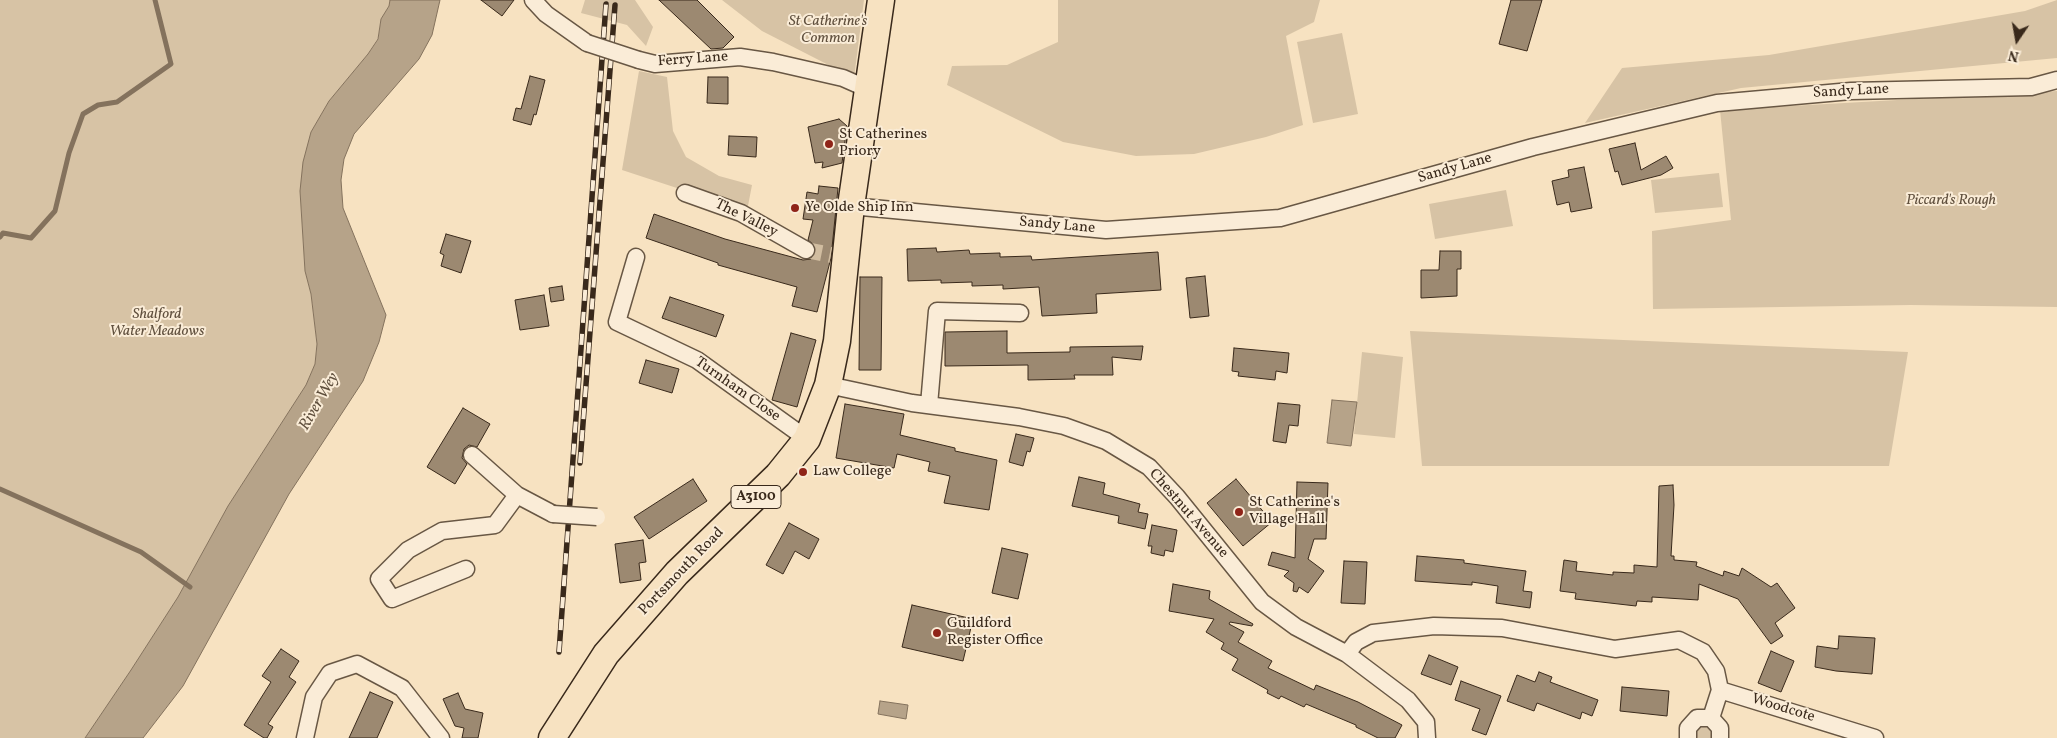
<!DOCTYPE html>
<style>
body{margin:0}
#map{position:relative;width:2057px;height:738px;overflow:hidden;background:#f7e2c1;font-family:Vollkorn,serif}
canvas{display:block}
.north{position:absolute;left:1992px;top:15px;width:50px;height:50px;-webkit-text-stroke:4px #faecd7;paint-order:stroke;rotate:192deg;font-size:14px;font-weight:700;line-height:20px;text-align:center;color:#39291b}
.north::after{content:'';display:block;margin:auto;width:18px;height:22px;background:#39291b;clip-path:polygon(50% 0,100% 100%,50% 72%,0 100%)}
</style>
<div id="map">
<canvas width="2057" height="738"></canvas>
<div class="north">N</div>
</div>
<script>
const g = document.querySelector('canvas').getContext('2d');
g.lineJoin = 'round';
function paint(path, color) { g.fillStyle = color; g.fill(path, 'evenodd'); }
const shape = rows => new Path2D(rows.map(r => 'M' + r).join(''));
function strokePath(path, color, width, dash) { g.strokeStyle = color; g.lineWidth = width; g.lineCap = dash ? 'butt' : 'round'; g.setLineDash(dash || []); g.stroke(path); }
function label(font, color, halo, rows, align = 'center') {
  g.font = font + ' Vollkorn,serif'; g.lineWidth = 4; g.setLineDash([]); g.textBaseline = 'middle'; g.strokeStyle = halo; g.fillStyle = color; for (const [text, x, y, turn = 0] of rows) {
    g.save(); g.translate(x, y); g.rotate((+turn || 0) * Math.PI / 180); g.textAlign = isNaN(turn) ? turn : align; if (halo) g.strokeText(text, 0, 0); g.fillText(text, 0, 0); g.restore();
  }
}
const green = shape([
 [0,0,390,0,389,6,381,19,378,38,368,54,329,101,311,132,300,191,305,271,311,294,317,344,315,364,306,385,228,506,178,597,131,670,85,738,0,738],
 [585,0,635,0,653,27,646,46,627,25,581,13],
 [722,0,864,0,854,78,762,31],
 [1058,0,1320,0,1314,22,1286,36,1303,125,1266,137,1194,154,1136,156,1063,142,947,85,952,66,1007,65,1058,42],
 [2057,0,2057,58,1741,88,1585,123,1622,68,1769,55,2025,11],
 [1342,33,1358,114,1313,123,1297,42],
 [639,71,667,77,673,131,686,157,719,176,752,185,747,211,622,170],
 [2057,91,2057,307,1911,305,1653,309,1652,231,1731,220,1720,110],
 [1719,173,1723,207,1655,213,1651,180],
 [1506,190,1513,226,1435,239,1429,204],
 [1410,331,1908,352,1889,466,1422,466],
 [1362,352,1403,357,1395,438,1354,434],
 [1706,725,1712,729,1713,738,1695,738,1695,732,1700,726]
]);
const water = shape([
 [390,0,440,0,432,35,419,59,354,134,344,159,341,180,343,208,386,315,379,342,363,381,289,494,183,686,143,738,85,738,131,670,178,597,228,506,306,385,315,364,317,344,311,294,305,271,300,191,303,162,311,132,329,101,368,54,378,39,381,19,389,6,390,0],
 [1332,400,1357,402,1351,446,1327,443,1332,400],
 [880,701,908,705,906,719,878,714,880,701]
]);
const stream = shape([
 [0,237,3,233,31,238,55,211,69,153,83,114,98,105,117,102,171,64,155,0],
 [0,489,141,552,190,587]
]);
const building = shape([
 [481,0,514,0,502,16,481,0],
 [659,0,697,0,734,37,723,48,711,49,659,0],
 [1511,0,1542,0,1527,51,1499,44,1511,0],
 [530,76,545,80,536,115,534,114,531,125,513,120,516,108,521,109,530,76],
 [708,77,728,77,728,104,707,103,708,77],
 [839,119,847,126,842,163,822,168,823,162,815,163,808,127,839,119],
 [729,136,757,137,756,157,728,155,729,136],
 [1635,143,1641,170,1666,156,1673,168,1661,175,1622,185,1618,171,1615,172,1609,149,1635,143],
 [1584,167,1592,208,1571,212,1569,202,1557,205,1552,181,1569,177,1568,170,1584,167],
 [819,186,838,188,831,258,817,312,792,306,797,287,718,265,718,263,646,238,654,214,725,239,803,260,811,259,816,250,814,245,808,240,813,220,803,219,807,192,818,194,819,186],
 [446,234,471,241,461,273,441,266,444,255,440,253,446,234],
 [936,248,937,252,969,250,970,254,1000,253,1000,257,1031,256,1032,260,1158,252,1161,290,1096,294,1097,313,1042,316,1039,287,1003,289,1003,285,972,286,972,282,941,283,941,280,908,281,907,249,936,248],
 [1440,251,1461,251,1461,269,1457,269,1457,296,1421,298,1421,270,1439,270,1440,251],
 [1205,276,1209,316,1190,318,1186,278,1205,276],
 [860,277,882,277,881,370,859,370,860,277],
 [562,286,564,300,551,302,549,288,562,286],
 [544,295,549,326,520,330,515,300,544,295],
 [670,297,724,315,716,337,662,318,670,297],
 [1007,331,1007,353,1070,352,1070,347,1143,346,1141,360,1112,357,1113,375,1074,375,1075,379,1028,380,1028,365,945,366,945,332,1007,331],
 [791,333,816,340,797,407,772,400,791,333],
 [1234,348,1289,353,1287,373,1276,371,1275,380,1238,376,1239,372,1232,371,1234,348],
 [646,360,679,369,672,393,639,383,646,360],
 [1278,403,1300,405,1298,426,1289,425,1286,443,1273,441,1278,403],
 [845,404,904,414,900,435,955,448,955,451,997,460,989,510,944,503,950,476,928,471,930,462,897,454,894,468,836,458,845,404],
 [463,408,490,424,477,447,469,445,464,449,462,458,467,464,455,484,427,467,463,408],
 [1016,434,1034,438,1030,452,1027,451,1023,466,1009,462,1016,434],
 [1079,477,1105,483,1103,494,1140,504,1138,512,1148,514,1145,529,1118,523,1119,516,1072,506,1079,477],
 [693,479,707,501,649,539,634,517,693,479],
 [1236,479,1272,522,1243,546,1207,503,1236,479],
 [1297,482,1328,483,1326,539,1314,539,1308,559,1324,571,1308,593,1299,587,1297,592,1293,591,1294,583,1284,576,1289,571,1268,565,1272,552,1295,558,1297,482],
 [1673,485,1674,505,1671,556,1674,556,1674,560,1697,562,1696,566,1723,576,1724,571,1739,576,1742,568,1771,587,1777,583,1795,608,1775,623,1783,636,1771,644,1738,599,1699,584,1698,600,1652,597,1652,602,1637,601,1636,606,1575,599,1576,593,1560,591,1564,560,1577,562,1576,571,1613,575,1613,572,1634,573,1634,565,1657,567,1659,486,1673,485],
 [789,523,819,539,809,559,795,551,783,574,766,565,789,523],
 [1152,525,1177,530,1173,552,1165,550,1164,556,1151,553,1152,546,1148,546,1152,525],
 [643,540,646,562,639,563,641,580,620,583,615,544,643,540],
 [1002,548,1028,554,1018,599,992,593,1002,548],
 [1417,556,1464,560,1464,563,1526,571,1523,591,1532,592,1530,608,1496,603,1498,586,1472,582,1472,585,1415,581,1417,556],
 [1344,561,1367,562,1365,604,1341,603,1344,561],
 [1173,584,1210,591,1209,599,1253,624,1252,626,1230,622,1229,624,1244,632,1238,642,1272,661,1268,668,1314,690,1316,685,1358,702,1402,725,1395,738,1378,738,1356,727,1356,725,1306,704,1304,707,1281,696,1279,699,1267,693,1268,690,1232,670,1238,659,1221,649,1224,643,1206,632,1214,619,1169,611,1173,584],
 [912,605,973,619,963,661,902,647,912,605],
 [1839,636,1875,638,1872,674,1836,671,1815,667,1817,646,1838,649,1839,636],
 [281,649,299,661,289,677,296,682,268,724,273,727,267,738,264,738,244,725,271,682,262,676,281,649],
 [1771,651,1794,661,1781,692,1758,683,1771,651],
 [1429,655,1458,667,1451,685,1421,674,1429,655],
 [1539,672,1552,677,1550,682,1598,700,1592,716,1582,712,1580,719,1537,703,1534,711,1507,701,1517,675,1535,682,1539,672],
 [1461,681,1501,696,1486,735,1472,730,1480,709,1455,700,1461,681],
 [1622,687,1669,691,1667,716,1620,711,1622,687],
 [370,692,393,702,377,738,349,738,370,692],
 [458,693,465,709,483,713,478,738,462,738,464,728,455,726,443,699,458,693]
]);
const minorTunnel = shape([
 [806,250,831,255]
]);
const minor = shape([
 [533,0,546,14,587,43],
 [639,60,655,64,740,57,773,62,843,78,868,89],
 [685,193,741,213,806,250],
 [851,206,1106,230,1280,218,1533,147,1717,103,1851,91,2031,87,2057,80],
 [636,257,617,322,697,360,807,439],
 [828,385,912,403,1019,417,1064,426,1106,441,1149,467,1177,497,1262,602,1296,627,1347,654,1408,700,1426,722,1427,738],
 [929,405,937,311,1020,313],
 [517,495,553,514],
 [466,569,392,599,379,579,408,550,442,531,495,525,517,495,472,455],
 [1347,654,1356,642,1373,633,1434,626,1502,628,1615,649,1679,640,1703,652,1716,671,1720,690,1711,718],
 [1720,690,1875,738],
 [305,738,314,697,330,673,357,664,402,688,441,738],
 [1688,738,1688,728,1697,718,1711,718,1720,728,1720,738]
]);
const primary = shape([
 [552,738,606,654,677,573,778,475,807,439,828,385,837,341,851,206,881,0]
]);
const rail = shape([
 [580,463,615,5],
 [559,652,606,4]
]);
const minorBridge = shape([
 [587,43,639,60],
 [553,514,597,517]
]);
const markers = [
 [829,144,5,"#8f2418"],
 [795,208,5,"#8f2418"],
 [803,472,5,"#8f2418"],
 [1239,512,5,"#8f2418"],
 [937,633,5,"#8f2418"]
];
const shields = [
 [756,497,50]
];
const shieldNames = [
 ["A3100",756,497]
];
const parkNames = [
 ["St Catherine's",828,22],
 ["Common",828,39],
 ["Piccard's Rough",1951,201],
 ["Shalford",157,315],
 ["Water Meadows",157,332]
];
const streetNames = [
 ["Ferry Lane",693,60,-4],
 ["Sandy Lane",1851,92,-3],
 ["Sandy Lane",1455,169,-16],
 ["The Valley",746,219,26],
 ["Sandy Lane",1057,226,5],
 ["Turnham Close",737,390,35],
 ["Chestnut Avenue",1188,514,49],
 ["Portsmouth Road",682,572,-46],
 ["Woodcote",1783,709,17]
];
const poiNames = [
 ["St Catherines",839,135],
 ["Priory",839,152],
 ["Ye Olde Ship Inn",805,208],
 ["Law College",813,472],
 ["St Catherine's",1249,503],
 ["Village Hall",1249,520],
 ["Guildford",947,624],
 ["Register Office",947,641]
];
const waterNames = [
 ["River Wey",320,402,-60]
];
paint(green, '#d7c3a5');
paint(water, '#b6a389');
strokePath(water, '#84725d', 1);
strokePath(stream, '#84725d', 5);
paint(building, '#9c8971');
strokePath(building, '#39291b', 1);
strokePath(minorTunnel, '#d1bda0', 16, [16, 8]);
strokePath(minor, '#685744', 19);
strokePath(primary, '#39291b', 29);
strokePath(minor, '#faecd7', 16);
strokePath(primary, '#f7e2c1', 26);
strokePath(rail, '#39291b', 5.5);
strokePath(rail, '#faecd7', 4, [11]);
strokePath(minorBridge, '#685744', 19, []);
strokePath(minorBridge, '#faecd7', 16);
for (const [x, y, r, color] of markers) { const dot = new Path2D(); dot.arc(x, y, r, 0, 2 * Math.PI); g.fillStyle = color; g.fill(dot); strokePath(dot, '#faecd7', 2); }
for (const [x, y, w] of shields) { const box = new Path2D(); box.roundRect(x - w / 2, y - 11.5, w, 23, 4); g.fillStyle = '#faecd7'; g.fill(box); strokePath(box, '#39291b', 1); }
label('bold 14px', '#39291b', null, shieldNames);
label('italic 15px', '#60503e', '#faecd7', parkNames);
label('15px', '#39291b', '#faecd7', streetNames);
label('15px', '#39291b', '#faecd7', poiNames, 'left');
label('italic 16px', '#5e4e3c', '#faecd7', waterNames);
</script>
